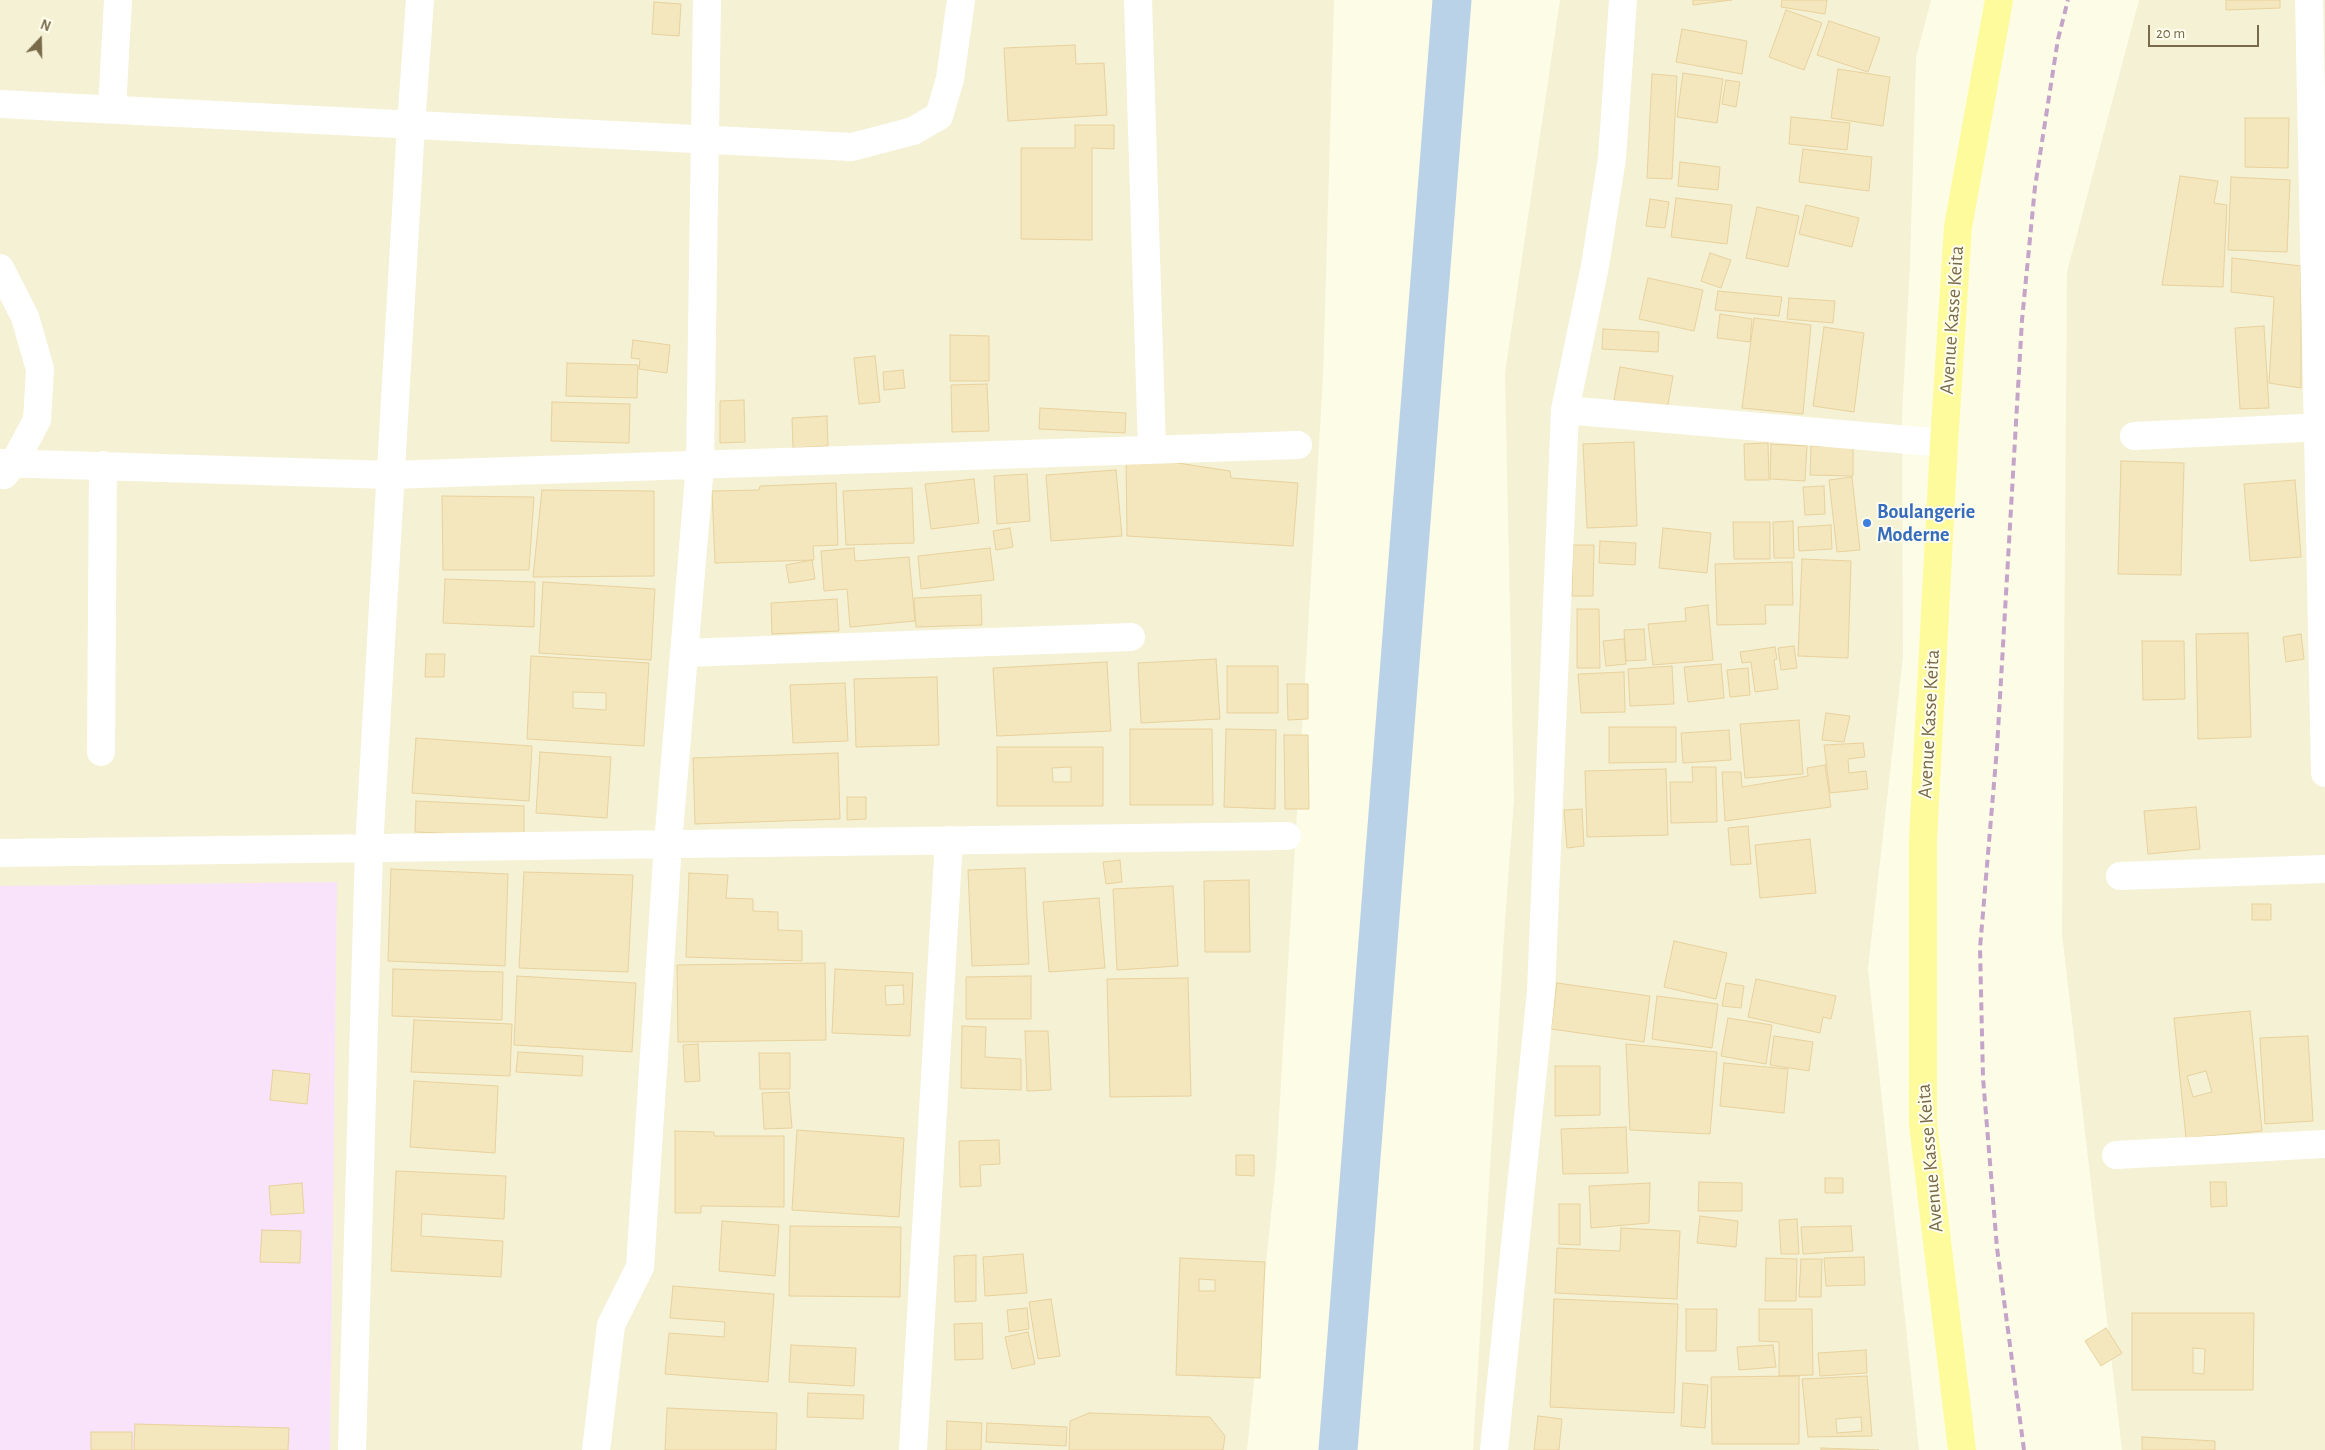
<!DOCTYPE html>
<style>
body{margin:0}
#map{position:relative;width:2325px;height:1450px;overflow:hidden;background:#fdfce7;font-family:"Alegreya Sans",sans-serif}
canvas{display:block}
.north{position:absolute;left:15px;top:15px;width:50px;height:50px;-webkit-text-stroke:4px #fffeee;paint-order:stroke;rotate:21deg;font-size:14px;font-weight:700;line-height:20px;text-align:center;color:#796a4a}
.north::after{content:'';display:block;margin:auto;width:18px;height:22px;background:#796a4a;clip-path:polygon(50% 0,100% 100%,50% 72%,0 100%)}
.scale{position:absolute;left:2148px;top:25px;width:111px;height:22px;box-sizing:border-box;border:2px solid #796a4a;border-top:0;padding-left:6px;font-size:15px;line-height:18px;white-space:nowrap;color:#796a4a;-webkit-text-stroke:4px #fffeee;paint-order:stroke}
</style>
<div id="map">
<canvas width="2325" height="1450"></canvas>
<div class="north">N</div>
<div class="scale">20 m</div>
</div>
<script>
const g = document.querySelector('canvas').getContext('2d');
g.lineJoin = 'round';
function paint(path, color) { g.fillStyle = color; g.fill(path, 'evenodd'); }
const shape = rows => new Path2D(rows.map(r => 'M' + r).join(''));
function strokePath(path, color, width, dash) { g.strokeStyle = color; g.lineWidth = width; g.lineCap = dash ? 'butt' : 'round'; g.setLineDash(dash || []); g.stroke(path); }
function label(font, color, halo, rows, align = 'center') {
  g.font = font + ' "Alegreya Sans",sans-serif'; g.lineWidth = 4; g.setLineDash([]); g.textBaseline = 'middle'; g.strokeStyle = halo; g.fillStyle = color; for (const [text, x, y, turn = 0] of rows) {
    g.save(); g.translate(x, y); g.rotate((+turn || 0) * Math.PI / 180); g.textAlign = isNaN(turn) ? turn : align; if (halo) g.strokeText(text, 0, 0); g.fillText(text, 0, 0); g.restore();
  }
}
const residential = shape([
 [0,0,1334,0,1323,377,1276,1166,1247,1450,0,1450],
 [1560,0,1931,0,1916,58,1910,265,1902,416,1903,656,1868,969,1919,1450,1473,1450,1505,920,1514,801,1505,373],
 [2139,0,2325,0,2325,1450,2122,1450,2062,934,2067,272]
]);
const education = shape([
 [337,882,330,1450,0,1450,0,886]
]);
const canal = shape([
 [1338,1450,1452,0]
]);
const building = shape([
 [1693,0,1732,0,1693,5,1693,0],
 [1782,0,1827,0,1825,14,1781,7,1782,0],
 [2226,0,2280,0,2280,8,2226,10,2226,0],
 [654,2,681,4,679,36,652,34,654,2],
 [1786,10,1822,23,1804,70,1769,57,1786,10],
 [1829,21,1880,38,1868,72,1817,55,1829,21],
 [1682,29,1747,41,1742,74,1676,62,1682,29],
 [1075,45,1076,64,1104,63,1107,115,1008,121,1004,48,1075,45],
 [1838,69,1890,77,1883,126,1831,118,1838,69],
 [1683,73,1723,79,1717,123,1677,117,1683,73],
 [1652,74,1677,76,1672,179,1647,178,1652,74],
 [1726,80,1740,82,1736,107,1722,104,1726,80],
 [1791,117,1850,123,1847,150,1789,144,1791,117],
 [2245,118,2289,118,2288,168,2245,167,2245,118],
 [1075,125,1114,125,1114,149,1092,148,1092,240,1021,239,1021,148,1075,148,1075,125],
 [1803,149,1872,157,1869,191,1799,182,1803,149],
 [1680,162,1720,167,1718,190,1678,186,1680,162],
 [2180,176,2218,181,2214,203,2227,205,2223,287,2162,285,2180,176],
 [2231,177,2290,180,2287,252,2228,250,2231,177],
 [1676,198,1732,205,1727,244,1671,237,1676,198],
 [1650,199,1669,202,1665,228,1646,226,1650,199],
 [1806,205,1859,218,1852,247,1799,234,1806,205],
 [1757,207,1799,216,1788,267,1746,258,1757,207],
 [1710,253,1731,260,1721,288,1701,281,1710,253],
 [2232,258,2301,266,2301,388,2269,383,2274,297,2231,292,2232,258],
 [1648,278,1703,290,1694,331,1639,319,1648,278],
 [1718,291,1782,297,1779,316,1715,310,1718,291],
 [1789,298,1835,301,1833,323,1787,319,1789,298],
 [1720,314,1752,319,1750,342,1717,338,1720,314],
 [1754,318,1811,325,1803,414,1742,408,1754,318],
 [2264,326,2269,408,2240,409,2235,328,2264,326],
 [1824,327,1864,333,1854,412,1813,406,1824,327],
 [1603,329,1659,332,1658,352,1602,349,1603,329],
 [950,335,989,336,989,381,950,381,950,335],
 [633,340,670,345,667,373,639,369,640,359,631,358,633,340],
 [875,356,880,402,859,404,854,358,875,356],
 [567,363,638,365,637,398,566,396,567,363],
 [1620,367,1673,376,1667,410,1614,400,1620,367],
 [903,370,905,388,884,390,883,372,903,370],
 [987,384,989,431,952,432,951,385,987,384],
 [744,400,745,442,720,443,720,401,744,400],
 [552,402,630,404,629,443,551,441,552,402],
 [1040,408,1126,413,1125,433,1039,429,1040,408],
 [827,416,828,446,793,448,792,418,827,416],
 [1634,442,1637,526,1587,528,1583,444,1634,442],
 [1768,443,1769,480,1745,480,1744,444,1768,443],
 [1771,444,1807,446,1805,481,1770,479,1771,444],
 [1811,446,1853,446,1853,476,1810,475,1811,446],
 [1126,455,1230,471,1231,478,1298,483,1293,546,1127,536,1126,455],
 [2121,461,2184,463,2181,575,2118,574,2121,461],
 [1116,470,1122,536,1051,541,1046,475,1116,470],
 [1027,474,1030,521,997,524,994,476,1027,474],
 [1852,477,1860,550,1837,552,1829,480,1852,477],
 [974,479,979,523,931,529,925,484,974,479],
 [2295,480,2301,557,2250,561,2244,484,2295,480],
 [836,483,838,545,813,546,814,560,715,563,712,491,759,490,760,486,836,483],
 [1824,486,1825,514,1805,515,1803,487,1824,486],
 [912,488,914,543,846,545,843,491,912,488],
 [542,490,654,491,654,576,533,577,542,490],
 [442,496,534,497,529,570,443,570,442,496],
 [1793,521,1794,558,1774,558,1773,522,1793,521],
 [1733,522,1770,522,1770,559,1734,559,1733,522],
 [1831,525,1832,549,1799,551,1798,527,1831,525],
 [1010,528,1013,547,996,550,993,531,1010,528],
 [1663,528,1711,533,1707,573,1659,568,1663,528],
 [1600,541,1636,543,1635,565,1599,563,1600,541],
 [1573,545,1594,545,1593,596,1572,596,1573,545],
 [854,548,855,561,909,557,915,621,850,627,847,589,824,591,821,551,854,548],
 [990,548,994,580,921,589,918,556,990,548],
 [1802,559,1851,561,1848,658,1798,656,1802,559],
 [812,560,815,579,789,583,786,565,812,560],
 [1792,562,1793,605,1765,605,1766,624,1717,625,1715,564,1792,562],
 [445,579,535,582,534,627,443,623,445,579],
 [543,582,655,589,651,660,539,653,543,582],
 [981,595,982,625,916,627,914,598,981,595],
 [837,599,839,631,772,634,771,603,837,599],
 [1708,605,1713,660,1653,665,1648,624,1686,621,1685,608,1708,605],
 [1577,609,1599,609,1600,668,1577,668,1577,609],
 [1644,629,1646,660,1626,661,1624,630,1644,629],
 [2248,633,2251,737,2198,739,2196,634,2248,633],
 [2301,634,2304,659,2286,662,2283,637,2301,634],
 [1624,639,1626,664,1606,666,1603,641,1624,639],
 [2142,641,2184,641,2185,699,2143,700,2142,641],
 [1794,646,1797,668,1781,670,1778,648,1794,646],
 [1775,647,1777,659,1774,660,1778,689,1755,692,1751,662,1742,663,1740,652,1775,647],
 [426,654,445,654,444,677,425,677,426,654],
 [531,656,649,663,644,746,527,739,531,656],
 [573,692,606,693,606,710,573,708,573,692],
 [1216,659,1220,719,1141,723,1138,663,1216,659],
 [1107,662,1111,731,997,736,993,668,1107,662],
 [1721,664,1724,698,1688,702,1684,667,1721,664],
 [1227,666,1278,666,1278,713,1227,713,1227,666],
 [1672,666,1674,704,1630,706,1628,669,1672,666],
 [1748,668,1750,695,1730,697,1727,670,1748,668],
 [1624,672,1625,712,1581,713,1578,674,1624,672],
 [937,677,939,745,856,747,854,679,937,677],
 [845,683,848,741,793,743,790,685,845,683],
 [1287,684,1308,684,1308,719,1288,720,1287,684],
 [1826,713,1850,716,1844,742,1822,740,1826,713],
 [1799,720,1803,774,1745,778,1740,724,1799,720],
 [1609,727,1676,727,1676,762,1609,763,1609,727],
 [1130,729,1212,729,1213,805,1130,805,1130,729],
 [1226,729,1276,730,1275,809,1224,807,1226,729],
 [1729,730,1731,760,1683,763,1681,733,1729,730],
 [1284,735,1308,735,1309,809,1285,809,1284,735],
 [416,738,532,746,529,801,412,793,416,738],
 [1863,743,1865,757,1848,759,1849,773,1866,771,1868,789,1830,793,1824,745,1863,743],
 [997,747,1103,747,1103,806,997,806,997,747],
 [1071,767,1071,782,1053,782,1052,768,1071,767],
 [540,752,611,757,607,818,536,813,540,752],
 [838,753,840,819,695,824,693,758,838,753],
 [1825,765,1831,807,1725,821,1722,772,1741,772,1742,787,1808,776,1807,768,1825,765],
 [1692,767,1716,767,1717,822,1671,823,1670,782,1693,782,1692,767],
 [1666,769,1668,835,1587,837,1585,771,1666,769],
 [847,797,866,797,866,819,847,820,847,797],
 [416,801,524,806,524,837,415,832,416,801],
 [2196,807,2200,849,2148,854,2144,811,2196,807],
 [1582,809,1584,846,1567,848,1564,810,1582,809],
 [1748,826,1751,864,1731,865,1728,828,1748,826],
 [1810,839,1816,893,1760,898,1755,845,1810,839],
 [1120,860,1122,882,1106,884,1103,862,1120,860],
 [1025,868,1029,964,972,966,968,870,1025,868],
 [391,869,508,874,505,966,388,961,391,869],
 [524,872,633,875,628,972,519,968,524,872],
 [689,873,728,875,726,898,753,899,753,911,778,912,778,930,802,931,802,961,686,957,689,873],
 [1249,880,1250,952,1205,952,1204,881,1249,880],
 [1173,886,1178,966,1117,970,1113,889,1173,886],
 [1099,898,1105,968,1049,972,1043,902,1099,898],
 [2252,904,2271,904,2271,920,2252,920,2252,904],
 [1674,941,1727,953,1716,999,1664,987,1674,941],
 [825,963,826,1040,678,1042,677,965,825,963],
 [393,969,503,972,502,1020,392,1016,393,969],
 [835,969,913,973,910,1036,832,1033,835,969],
 [903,985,904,1004,886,1005,885,986,903,985],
 [517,976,636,983,632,1052,514,1045,517,976],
 [1031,976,1031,1019,966,1019,966,977,1031,976],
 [1188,978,1191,1096,1110,1097,1107,979,1188,978],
 [1756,979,1836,996,1831,1019,1823,1017,1820,1033,1748,1017,1756,979],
 [1557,983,1650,996,1644,1042,1551,1029,1557,983],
 [1726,983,1744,986,1741,1008,1722,1006,1726,983],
 [1657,996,1718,1004,1712,1048,1652,1039,1657,996],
 [2250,1011,2262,1131,2186,1138,2174,1018,2250,1011],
 [2206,1071,2212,1092,2193,1097,2187,1076,2206,1071],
 [1728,1018,1772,1025,1766,1064,1721,1056,1728,1018],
 [414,1020,512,1024,510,1076,411,1072,414,1020],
 [962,1026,986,1027,985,1057,1021,1059,1021,1090,961,1088,962,1026],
 [1025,1031,1048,1031,1051,1090,1027,1091,1025,1031],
 [1774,1036,1813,1042,1809,1071,1770,1065,1774,1036],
 [2308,1036,2313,1121,2265,1124,2260,1038,2308,1036],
 [698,1044,700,1081,685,1082,683,1045,698,1044],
 [1626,1044,1717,1052,1710,1134,1630,1130,1626,1044],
 [518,1052,583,1056,582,1076,516,1072,518,1052],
 [759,1053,790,1053,790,1089,760,1089,759,1053],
 [1724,1063,1788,1069,1784,1113,1720,1106,1724,1063],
 [1555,1066,1600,1066,1600,1115,1555,1116,1555,1066],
 [273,1070,310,1074,307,1104,270,1100,273,1070],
 [414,1081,498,1086,495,1153,410,1147,414,1081],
 [789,1092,792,1128,764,1129,762,1093,789,1092],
 [1626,1127,1628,1173,1563,1174,1561,1129,1626,1127],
 [797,1130,904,1138,899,1217,792,1210,797,1130],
 [675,1131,714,1132,714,1136,784,1136,784,1207,701,1206,701,1213,675,1213,675,1131],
 [999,1140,1000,1164,980,1165,981,1186,960,1187,959,1141,999,1140],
 [1236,1155,1254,1155,1254,1176,1236,1175,1236,1155],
 [396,1171,506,1176,504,1219,422,1214,421,1236,503,1241,501,1277,391,1271,396,1171],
 [1825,1178,1843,1178,1843,1193,1825,1193,1825,1178],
 [1699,1182,1742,1183,1742,1211,1698,1211,1699,1182],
 [2210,1182,2226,1182,2227,1206,2211,1207,2210,1182],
 [302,1183,304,1213,271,1215,269,1186,302,1183],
 [1650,1183,1649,1223,1591,1228,1589,1186,1650,1183],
 [1559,1204,1580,1204,1580,1245,1559,1244,1559,1204],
 [1700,1216,1738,1221,1736,1247,1697,1243,1700,1216],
 [1797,1219,1799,1254,1781,1254,1779,1220,1797,1219],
 [722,1221,779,1225,775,1276,719,1271,722,1221],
 [790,1226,901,1227,900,1297,789,1296,790,1226],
 [1851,1226,1853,1251,1803,1254,1801,1227,1851,1226],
 [1621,1228,1680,1231,1677,1299,1555,1293,1557,1248,1620,1251,1621,1228],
 [262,1230,301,1231,300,1263,260,1262,262,1230],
 [1023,1254,1027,1293,985,1296,983,1257,1023,1254],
 [976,1255,976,1301,955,1302,954,1256,976,1255],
 [1864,1257,1865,1285,1826,1286,1824,1258,1864,1257],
 [1180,1258,1265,1262,1260,1378,1176,1375,1180,1258],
 [1199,1279,1215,1280,1215,1291,1199,1291,1199,1279],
 [1766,1258,1797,1259,1796,1301,1765,1301,1766,1258],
 [1801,1259,1822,1259,1821,1297,1799,1297,1801,1259],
 [673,1286,774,1294,768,1382,665,1374,669,1333,724,1337,725,1322,670,1318,673,1286],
 [1051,1299,1060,1356,1038,1359,1029,1302,1051,1299],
 [1554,1299,1678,1304,1674,1413,1550,1407,1554,1299],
 [1027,1308,1029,1329,1009,1332,1007,1310,1027,1308],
 [1686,1309,1717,1309,1716,1351,1686,1351,1686,1309],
 [1759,1309,1812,1309,1813,1375,1779,1376,1779,1342,1759,1341,1759,1309],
 [2132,1313,2254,1313,2253,1390,2132,1390,2132,1313],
 [2193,1348,2205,1349,2204,1374,2193,1373,2193,1348],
 [982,1323,983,1359,955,1360,954,1324,982,1323],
 [2106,1328,2122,1353,2101,1366,2085,1341,2106,1328],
 [1028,1332,1035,1364,1012,1369,1005,1337,1028,1332],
 [791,1345,856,1348,854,1386,789,1382,791,1345],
 [1773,1345,1776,1367,1739,1370,1737,1347,1773,1345],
 [1866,1350,1867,1373,1820,1376,1818,1353,1866,1350],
 [1799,1376,1799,1444,1712,1444,1711,1377,1799,1376],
 [1867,1376,1872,1436,1808,1437,1802,1379,1867,1376],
 [1861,1417,1862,1431,1837,1433,1836,1419,1861,1417],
 [1683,1383,1708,1385,1705,1428,1681,1426,1683,1383],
 [808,1393,864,1395,863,1419,807,1417,808,1393],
 [667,1408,777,1413,776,1450,665,1450,667,1408],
 [1089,1413,1210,1417,1225,1436,1223,1450,1069,1450,1070,1421,1089,1413],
 [1538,1416,1562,1419,1559,1450,1534,1450,1538,1416],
 [947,1421,982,1423,981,1450,946,1450,947,1421],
 [987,1423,1067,1427,1066,1446,986,1442,987,1423],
 [135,1424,289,1428,288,1450,134,1450,135,1424],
 [91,1432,132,1432,132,1450,91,1450,91,1432],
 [2142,1437,2215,1441,2215,1450,2142,1450,2142,1437],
 [1821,1448,1879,1450,1821,1450,1821,1448]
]);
const minor = shape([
 [1138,0,1152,449],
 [2309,0,2325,773],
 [0,104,852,147,913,131,939,116,950,79,961,0],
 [112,109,118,0],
 [0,268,25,317,40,369,37,420,14,463,4,475],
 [1565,410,1944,443],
 [2134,436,2325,427],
 [0,463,390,475,1298,445],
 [684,653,1131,637],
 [101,752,103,465],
 [0,853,1287,836],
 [2120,876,2325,869],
 [2116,1155,2325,1144],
 [352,1450,369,848,411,125,420,0],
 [596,1450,611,1325,640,1267,668,844,700,465,707,0],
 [913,1450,949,840],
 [1494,1450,1541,992,1565,410,1595,266,1612,158,1623,0]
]);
const major = shape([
 [1962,1450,1923,1124,1923,839,1944,443,1958,227,1999,0]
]);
const rail = shape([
 [2024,1450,1997,1248,1983,1078,1980,948,1997,748,2022,320,2035,187,2058,39,2068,0]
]);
const markers = [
 [1867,523,5,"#3f7fe0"]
];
const streetNames = [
 ["Avenue Kasse Keita",1952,320,-86],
 ["Avenue Kasse Keita",1929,724,-87],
 ["Avenue Kasse Keita",1930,1158,-95]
];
const shopNames = [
 ["Boulangerie",1877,512],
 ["Moderne",1877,535]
];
paint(residential, '#f5f1d5');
paint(education, '#f9e3fa');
strokePath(canal, '#bad2e8', 39);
paint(building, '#f4e6bd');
strokePath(building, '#e8d29d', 1);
strokePath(minor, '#fff', 28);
strokePath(major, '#fefb9d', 28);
strokePath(rail, '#c4a4c8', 4, [8, 5]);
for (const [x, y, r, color] of markers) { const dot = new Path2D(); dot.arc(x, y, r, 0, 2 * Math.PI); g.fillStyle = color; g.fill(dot); strokePath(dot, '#fffeee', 2); }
label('20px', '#796a4a', '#fffeee', streetNames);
label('bold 20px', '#366cbe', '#fffeee', shopNames, 'left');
</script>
